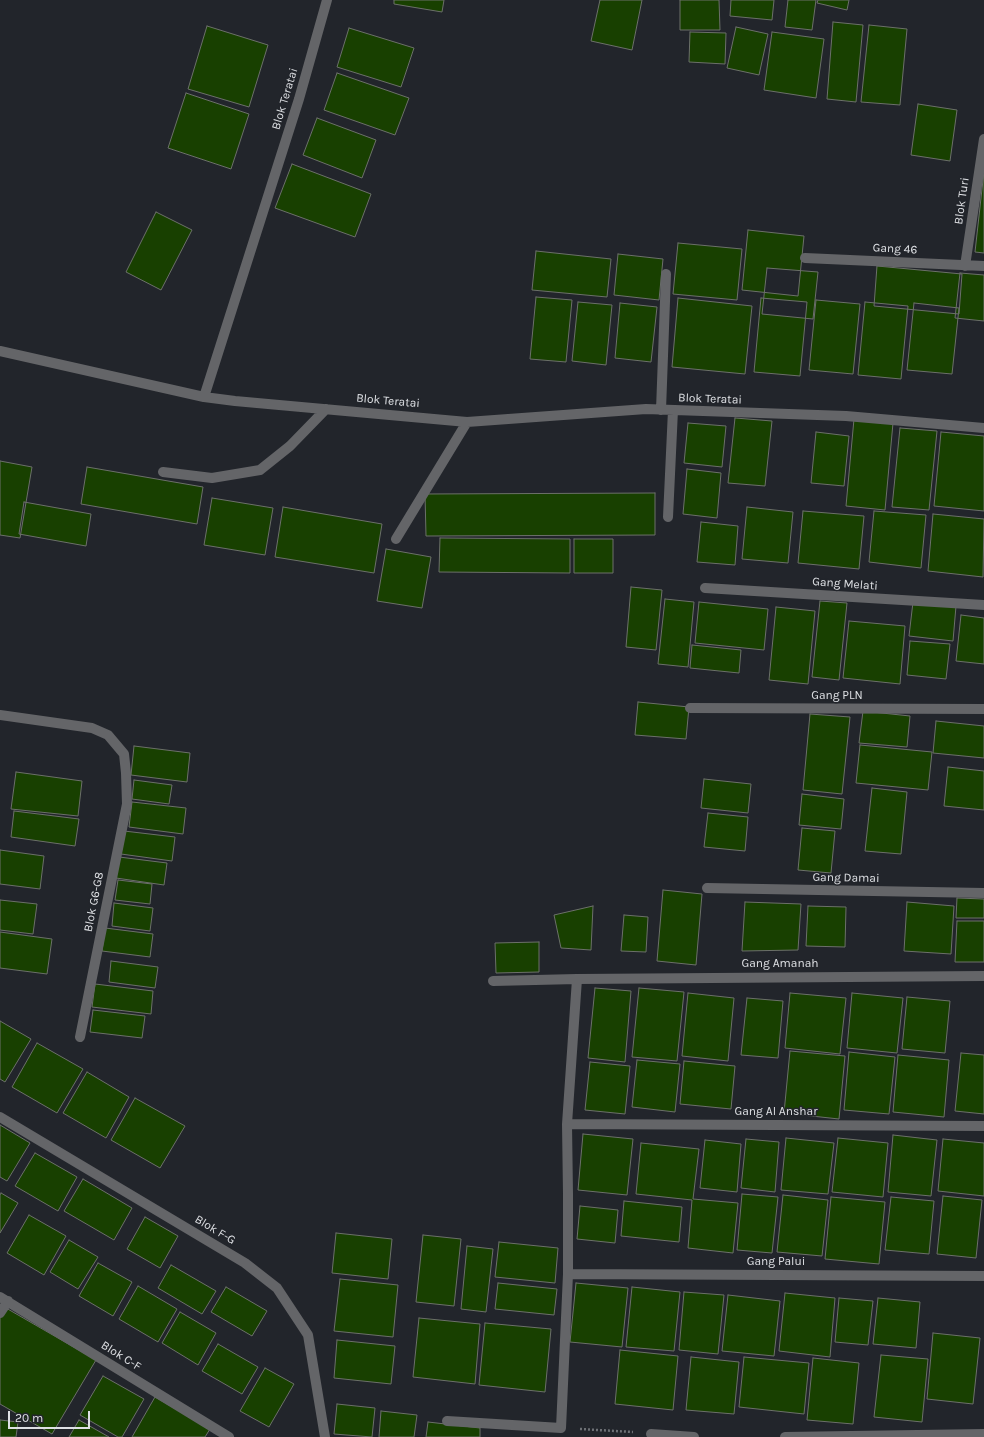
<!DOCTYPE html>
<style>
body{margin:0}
#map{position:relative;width:984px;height:1437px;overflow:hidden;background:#22252b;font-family:Karla,sans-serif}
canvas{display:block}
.scale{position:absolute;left:8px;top:1411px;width:82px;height:18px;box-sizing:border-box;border:2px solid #dee0e4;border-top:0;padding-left:5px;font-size:12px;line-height:14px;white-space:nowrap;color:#dee0e4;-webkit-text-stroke:3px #22252b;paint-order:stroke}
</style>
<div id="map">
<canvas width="984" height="1437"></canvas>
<div class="scale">20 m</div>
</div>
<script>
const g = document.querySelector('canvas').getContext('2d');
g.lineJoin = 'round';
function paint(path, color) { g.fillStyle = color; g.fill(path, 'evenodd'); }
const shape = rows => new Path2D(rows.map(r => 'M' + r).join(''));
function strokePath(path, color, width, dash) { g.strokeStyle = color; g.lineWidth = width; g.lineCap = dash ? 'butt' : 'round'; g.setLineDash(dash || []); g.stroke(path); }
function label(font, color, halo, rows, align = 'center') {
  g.font = font + ' Karla,sans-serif'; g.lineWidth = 3; g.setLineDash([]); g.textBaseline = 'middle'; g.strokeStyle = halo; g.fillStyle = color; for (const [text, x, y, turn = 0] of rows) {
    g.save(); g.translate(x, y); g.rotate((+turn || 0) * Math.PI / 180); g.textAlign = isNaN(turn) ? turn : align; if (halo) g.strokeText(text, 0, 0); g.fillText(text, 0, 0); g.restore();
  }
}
const building = shape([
 [394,0,444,0,442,12,394,4,394,0],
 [600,0,642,0,632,50,591,41,600,0],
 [680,0,719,0,720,30,680,30,680,0],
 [731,0,774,0,772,20,730,16,731,0],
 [788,0,816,0,812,30,785,27,788,0],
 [818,0,849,0,847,10,817,3,818,0],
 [833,22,863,25,856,102,827,99,833,22],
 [869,25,907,29,900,105,861,102,869,25],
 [207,26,268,45,249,107,188,89,207,26],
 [736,27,768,34,759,75,727,68,736,27],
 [349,28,414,48,401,87,337,67,349,28],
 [690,32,726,33,725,64,689,62,690,32],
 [772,32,824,39,816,98,764,90,772,32],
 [337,73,409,98,395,135,324,110,337,73],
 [186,93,249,114,231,169,168,148,186,93],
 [918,104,957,110,950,161,911,155,918,104],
 [317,118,376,140,362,178,303,155,317,118],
 [292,164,371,194,355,237,275,208,292,164],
 [984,171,984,253,975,252,984,171],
 [156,212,192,230,161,290,126,272,156,212],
 [748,230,804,236,798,296,742,290,748,230],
 [678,243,742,249,737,300,673,294,678,243],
 [536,251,611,259,607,297,532,290,536,251],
 [618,254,663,259,659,300,614,295,618,254],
 [877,266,962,274,959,314,874,306,877,266],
 [767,268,818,272,813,319,762,314,767,268],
 [960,273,984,275,984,321,955,318,960,273],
 [536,297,572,300,566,362,530,359,536,297],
 [678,298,752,306,745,374,672,367,678,298],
 [761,298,807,302,800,376,754,372,761,298],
 [816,300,860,304,853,374,809,370,816,300],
 [578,302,612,305,606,365,572,361,578,302],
 [865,302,908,306,901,379,858,375,865,302],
 [620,303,657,307,651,362,615,358,620,303],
 [914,303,959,308,952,374,907,370,914,303],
 [735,418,772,421,765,486,728,483,735,418],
 [854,419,893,423,885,510,846,506,854,419],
 [688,423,726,426,722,467,684,463,688,423],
 [900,428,937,431,929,510,892,507,900,428],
 [816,432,849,436,844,486,811,483,816,432],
 [941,432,984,436,984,511,934,506,941,432],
 [0,461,32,467,20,538,0,535,0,461],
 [87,467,203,487,197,524,81,504,87,467],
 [687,469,721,473,717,518,683,514,687,469],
 [655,493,655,535,426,536,425,494,655,493],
 [212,498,273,508,265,555,204,545,212,498],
 [24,502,91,514,86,546,19,534,24,502],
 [283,507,382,524,374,573,275,557,283,507],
 [747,507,793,512,788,563,742,559,747,507],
 [803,511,864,516,859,569,798,563,803,511],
 [874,511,926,515,921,568,869,562,874,511],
 [933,514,984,519,983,577,928,571,933,514],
 [701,522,738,526,735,565,697,562,701,522],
 [440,538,570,539,570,573,439,572,440,538],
 [574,539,613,539,613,573,574,573,574,539],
 [386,549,431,557,422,608,377,601,386,549],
 [631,587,662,590,656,650,626,647,631,587],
 [665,599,694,602,688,667,658,664,665,599],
 [820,601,847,603,839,680,812,677,820,601],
 [699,602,768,609,764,650,695,643,699,602],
 [913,602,956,606,953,641,909,636,913,602],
 [776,607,815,611,808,684,769,680,776,607],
 [961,615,984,618,984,664,956,661,961,615],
 [849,621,905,626,900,684,843,678,849,621],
 [910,641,950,644,946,679,907,675,910,641],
 [692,645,741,650,739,673,690,668,692,645],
 [638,702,689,707,686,739,635,735,638,702],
 [863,711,910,716,907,747,859,743,863,711],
 [810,714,850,717,842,794,803,790,810,714],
 [936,721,984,726,984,758,933,753,936,721],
 [860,745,932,752,928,790,856,783,860,745],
 [134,746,190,753,187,782,131,775,134,746],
 [948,767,984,771,984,810,944,806,948,767],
 [16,772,82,781,78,816,11,809,16,772],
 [704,779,751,784,748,813,701,808,704,779],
 [134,780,172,785,169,804,132,799,134,780],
 [872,788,907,792,901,854,865,851,872,788],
 [802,794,844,799,841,829,799,825,802,794],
 [132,802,186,808,183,834,129,827,132,802],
 [14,811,79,819,75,846,11,837,14,811],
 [708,813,748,817,745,851,704,847,708,813],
 [802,828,835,831,831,873,798,870,802,828],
 [124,831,175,837,172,861,121,854,124,831],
 [0,850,44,856,40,889,0,884,0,850],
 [119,857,167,863,164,885,116,878,119,857],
 [118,880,152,884,150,904,115,900,118,880],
 [663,890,702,894,696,965,657,961,663,890],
 [957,898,984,899,984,918,956,918,957,898],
 [0,900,37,904,33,934,0,930,0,900],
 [745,902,801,904,798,950,742,951,745,902],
 [907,902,954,906,951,954,904,951,907,902],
 [114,903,153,908,150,931,112,926,114,903],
 [593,906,591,950,561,948,554,915,593,906],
 [808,906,846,907,845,947,806,946,808,906],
 [624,915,648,917,646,952,621,951,624,915],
 [957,921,984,921,984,962,955,962,957,921],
 [105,928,153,934,150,957,102,951,105,928],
 [0,932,52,939,47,974,0,968,0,932],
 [539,942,539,972,496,973,495,943,539,942],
 [111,961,158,967,155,988,109,982,111,961],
 [95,984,153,991,151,1014,92,1007,95,984],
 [595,988,631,991,625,1062,588,1058,595,988],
 [639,988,684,992,677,1061,632,1057,639,988],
 [688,993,734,998,728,1061,682,1056,688,993],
 [790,993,846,998,840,1054,785,1048,790,993],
 [852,993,903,998,897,1053,847,1048,852,993],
 [907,997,950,1001,945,1053,902,1049,907,997],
 [747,998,783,1001,778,1058,741,1055,747,998],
 [93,1010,145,1016,142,1038,90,1032,93,1010],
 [0,1021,31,1039,5,1082,0,1079,0,1021],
 [37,1043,83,1069,57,1113,12,1087,37,1043],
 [790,1051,845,1056,839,1119,784,1113,790,1051],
 [849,1052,895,1057,889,1114,844,1110,849,1052],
 [961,1053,984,1055,984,1114,955,1111,961,1053],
 [898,1055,949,1060,944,1117,893,1112,898,1055],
 [637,1060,680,1064,675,1112,632,1107,637,1060],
 [684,1061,735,1066,731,1109,680,1104,684,1061],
 [590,1062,630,1066,625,1114,585,1110,590,1062],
 [87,1072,129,1097,106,1138,63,1113,87,1072],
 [135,1098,185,1126,160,1168,111,1140,135,1098],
 [0,1125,30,1143,7,1181,0,1177,0,1125],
 [583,1134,633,1139,627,1195,578,1190,583,1134],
 [893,1135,937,1140,931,1196,888,1192,893,1135],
 [786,1138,834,1143,828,1194,781,1190,786,1138],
 [838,1138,888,1143,883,1197,832,1192,838,1138],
 [746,1139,779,1142,775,1192,741,1188,746,1139],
 [943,1139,984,1143,984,1196,938,1191,943,1139],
 [705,1140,741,1144,737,1192,700,1188,705,1140],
 [641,1143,699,1149,693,1199,738,1203,733,1253,688,1248,692,1200,636,1194,641,1143],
 [35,1153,77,1177,58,1211,15,1186,35,1153],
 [83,1179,132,1208,114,1240,64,1211,83,1179],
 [1,1193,18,1203,0,1233,0,1195,1,1193],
 [742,1194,778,1197,772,1253,737,1250,742,1194],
 [783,1195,828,1200,822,1256,777,1252,783,1195],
 [943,1196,982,1200,976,1258,937,1254,943,1196],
 [831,1197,885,1202,879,1264,825,1259,831,1197],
 [891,1197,934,1201,929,1254,885,1250,891,1197],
 [624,1201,682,1207,679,1242,621,1236,624,1201],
 [580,1206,618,1210,615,1243,577,1239,580,1206],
 [29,1215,66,1236,44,1275,7,1253,29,1215],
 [145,1217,178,1236,160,1268,127,1249,145,1217],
 [336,1233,392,1239,388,1279,332,1273,336,1233],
 [423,1235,461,1239,454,1306,416,1302,423,1235],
 [69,1240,98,1257,78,1289,50,1272,69,1240],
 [499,1242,558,1248,555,1283,495,1277,499,1242],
 [467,1246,493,1249,486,1312,461,1309,467,1246],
 [98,1263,132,1282,113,1316,79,1296,98,1263],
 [171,1265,216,1291,202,1314,158,1288,171,1265],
 [340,1279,398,1285,393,1337,334,1331,340,1279],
 [498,1283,557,1289,554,1315,495,1309,498,1283],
 [576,1283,628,1288,622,1347,570,1342,576,1283],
 [138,1286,177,1309,158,1342,119,1319,138,1286],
 [226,1287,267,1311,252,1336,211,1312,226,1287],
 [632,1287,680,1292,674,1351,626,1347,632,1287],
 [684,1292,724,1295,718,1354,679,1350,684,1292],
 [785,1293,835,1298,830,1357,779,1351,785,1293],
 [728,1295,780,1301,774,1356,722,1351,728,1295],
 [839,1298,873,1301,868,1345,835,1342,839,1298],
 [878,1298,920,1302,916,1348,873,1344,878,1298],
 [6,1308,96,1360,52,1434,0,1404,0,1318,6,1308],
 [180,1312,216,1333,198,1365,162,1343,180,1312],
 [419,1318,480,1324,475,1384,413,1377,419,1318],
 [485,1323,551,1329,545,1392,479,1385,485,1323],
 [933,1333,980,1338,973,1404,927,1399,933,1333],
 [337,1340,395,1346,391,1384,334,1378,337,1340],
 [218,1344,258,1367,242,1394,202,1371,218,1344],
 [620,1350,678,1356,673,1410,615,1404,620,1350],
 [881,1355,928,1359,922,1422,874,1417,881,1355],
 [691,1357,739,1362,734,1414,686,1410,691,1357],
 [744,1357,809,1363,804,1414,739,1407,744,1357],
 [813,1358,859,1363,853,1424,807,1420,813,1358],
 [265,1368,294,1384,269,1427,240,1411,265,1368],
 [103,1376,144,1399,122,1437,118,1437,80,1415,103,1376],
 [155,1397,210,1429,205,1437,132,1437,155,1397],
 [337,1404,375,1408,372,1437,334,1434,337,1404],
 [381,1411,417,1415,414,1437,379,1437,381,1411],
 [0,1420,18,1422,16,1437,0,1437,0,1420],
 [79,1420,109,1437,69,1437,79,1420],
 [428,1422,480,1428,480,1437,426,1437,428,1422]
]);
const path = shape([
 [580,1429,633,1432]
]);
const minor = shape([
 [327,0,299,99,204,397,235,401,467,422,646,409,846,416,984,428],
 [805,258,984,266],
 [965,266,984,139],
 [0,351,204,397],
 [661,410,666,274],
 [163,472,212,478,260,470,290,446,326,409],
 [668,517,673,410],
 [396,539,467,422],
 [705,588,984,605],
 [690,708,984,709],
 [0,715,92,728,108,735,124,754,126,773,127,804,80,1037],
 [707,888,984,893],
 [493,981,577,979,984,976],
 [0,1117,245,1263,277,1288,308,1335,325,1437],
 [567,1124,984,1126],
 [568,1274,984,1276],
 [0,1297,229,1437],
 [0,1313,8,1301],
 [447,1421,561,1428,568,1274,568,1194,567,1124,577,979],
 [651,1434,694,1437],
 [785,1437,984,1434]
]);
const streetNames = [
 ["Blok Teratai",285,99,-73],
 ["Blok Turi",962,201,-82],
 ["Gang 46",895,249,3],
 ["Blok Teratai",710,399,2],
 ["Blok Teratai",388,401,5],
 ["Gang Melati",845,584,4],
 ["Gang PLN",837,696],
 ["Gang Damai",846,878,1],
 ["Blok G6-G8",94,902,-79],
 ["Gang Amanah",780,964],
 ["Gang Al Anshar",776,1112],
 ["Blok F-G",215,1230,31],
 ["Gang Palui",776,1262],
 ["Blok C-F",121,1356,32]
];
paint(building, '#184000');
strokePath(building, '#6c706a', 1);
strokePath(path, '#6e7176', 2.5, [2, 2]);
strokePath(minor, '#646568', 10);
label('12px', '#dee0e4', '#22252b', streetNames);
</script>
